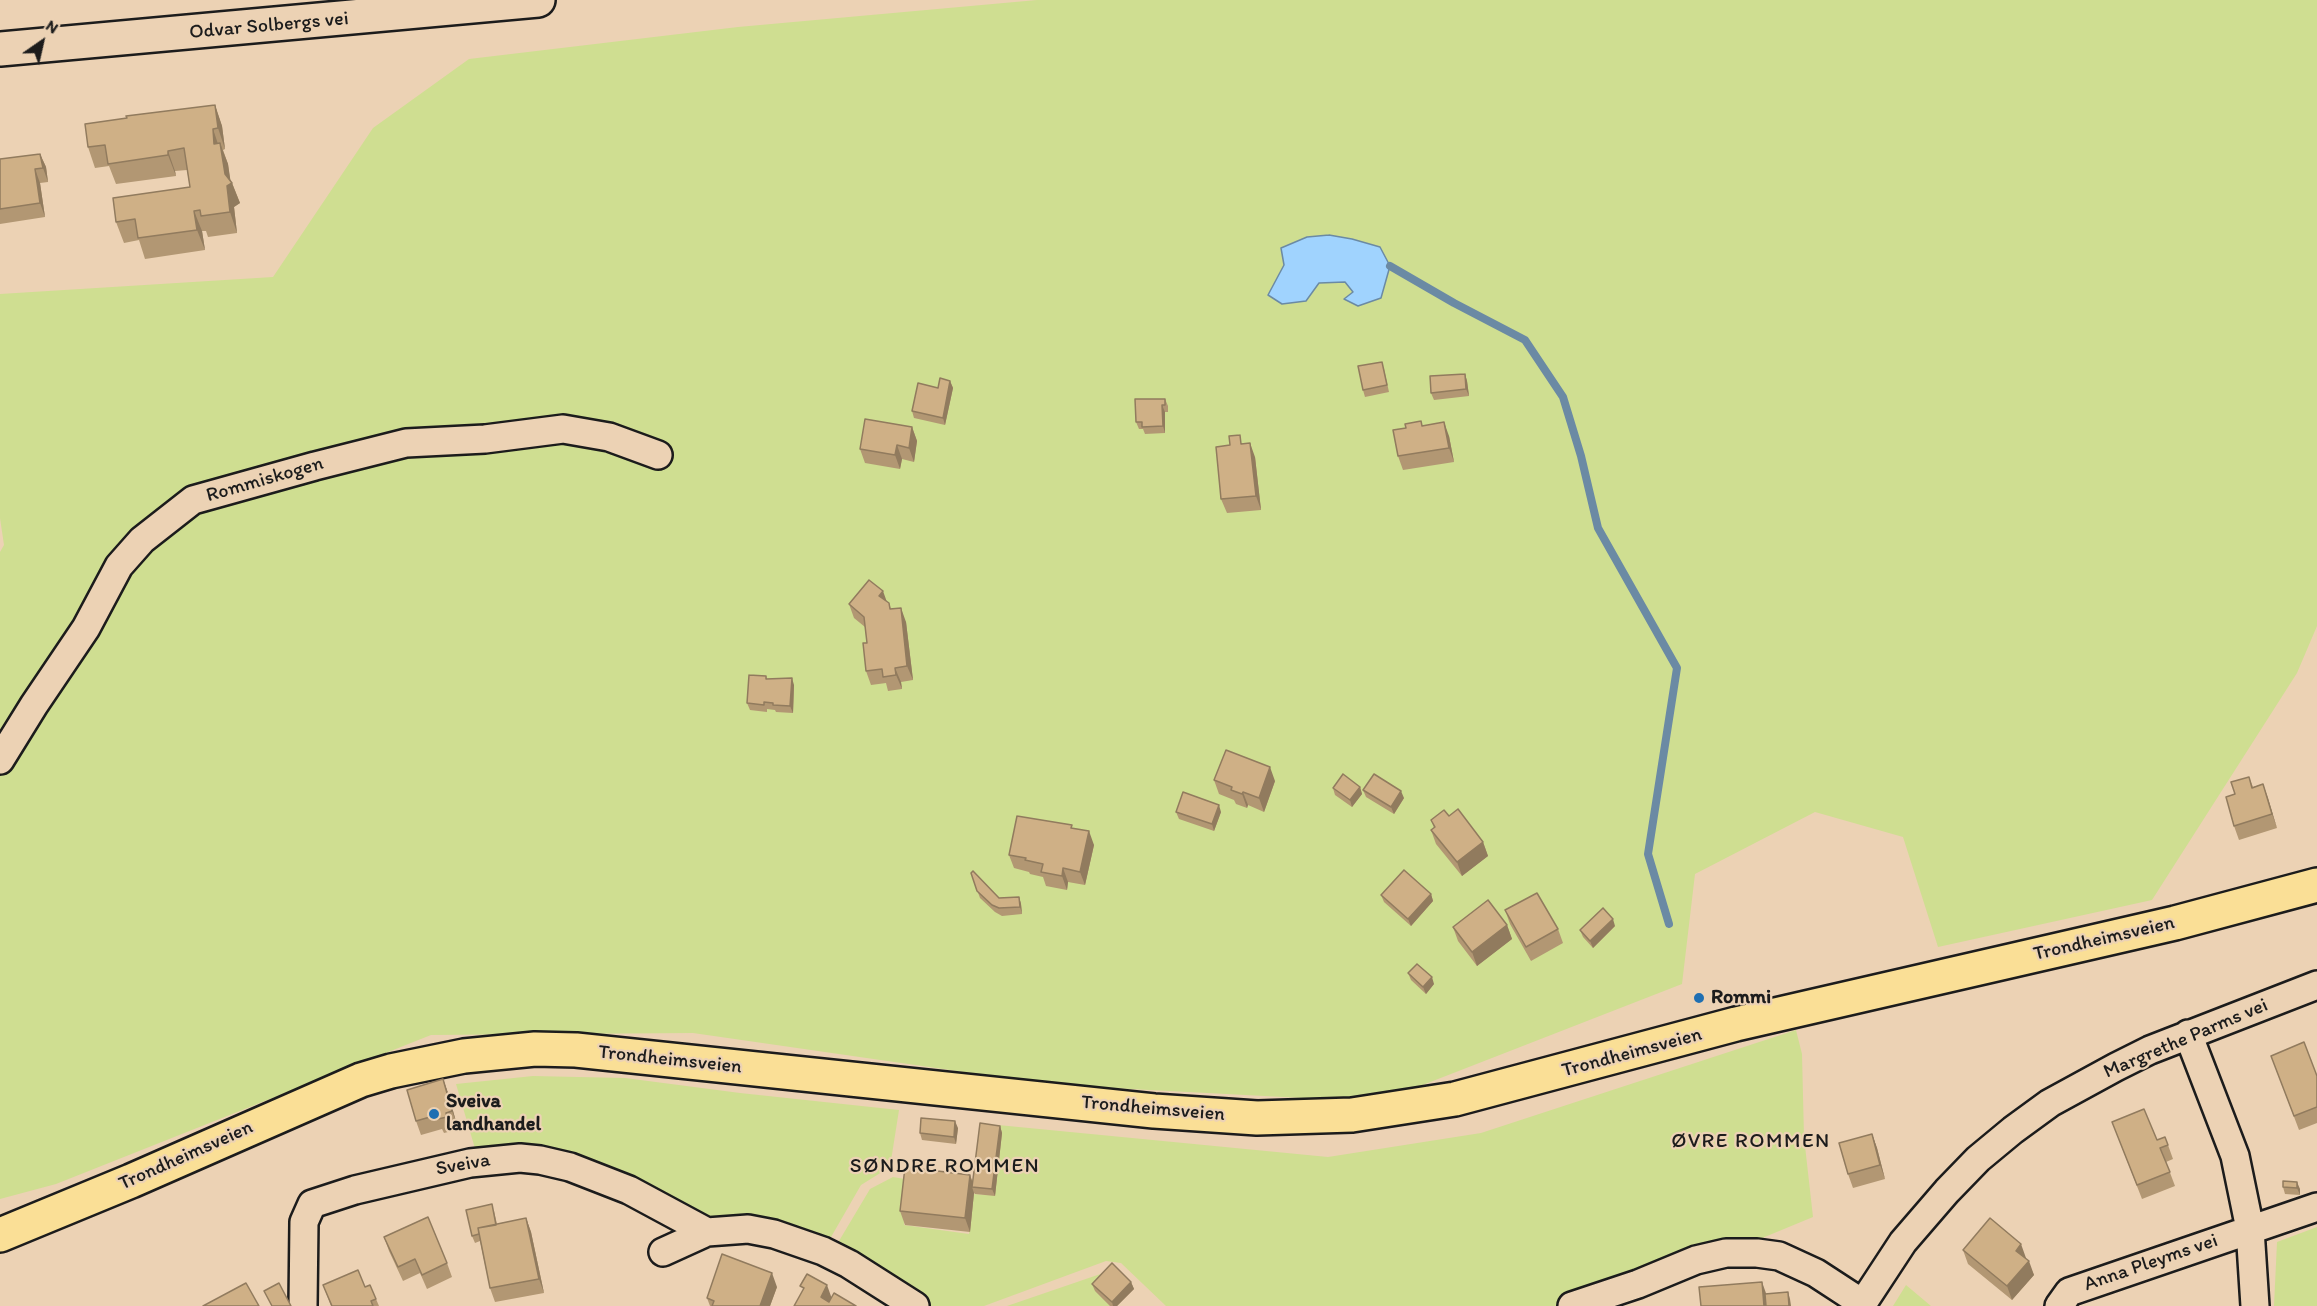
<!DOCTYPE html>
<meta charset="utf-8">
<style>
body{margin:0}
#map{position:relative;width:2317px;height:1306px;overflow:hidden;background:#ecd2b4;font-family:Itim,sans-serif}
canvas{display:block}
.north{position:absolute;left:12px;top:12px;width:60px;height:60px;-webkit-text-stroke:4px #ecd2b4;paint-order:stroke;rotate:34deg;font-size:16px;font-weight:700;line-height:24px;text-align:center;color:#1c1c1c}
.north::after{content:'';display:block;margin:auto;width:21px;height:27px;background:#1c1c1c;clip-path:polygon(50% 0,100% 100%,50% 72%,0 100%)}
</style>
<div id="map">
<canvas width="2317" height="1306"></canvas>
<div class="north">N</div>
</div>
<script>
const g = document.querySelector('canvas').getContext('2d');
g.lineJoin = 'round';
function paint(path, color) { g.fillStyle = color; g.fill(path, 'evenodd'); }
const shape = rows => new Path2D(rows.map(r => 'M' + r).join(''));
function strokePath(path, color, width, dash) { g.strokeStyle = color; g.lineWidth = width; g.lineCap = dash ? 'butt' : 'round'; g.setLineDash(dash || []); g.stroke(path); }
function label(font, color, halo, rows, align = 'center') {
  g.font = font + ' Itim,sans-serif'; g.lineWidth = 4.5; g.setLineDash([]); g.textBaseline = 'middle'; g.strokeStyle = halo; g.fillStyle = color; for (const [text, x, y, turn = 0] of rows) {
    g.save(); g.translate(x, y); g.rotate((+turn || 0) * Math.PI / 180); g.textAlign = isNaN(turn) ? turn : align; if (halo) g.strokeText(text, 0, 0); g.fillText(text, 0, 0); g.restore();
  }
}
const green = shape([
 [1037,0,2317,0,2317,626,2297,673,2152,900,1938,947,1903,837,1815,812,1695,874,1682,984,1379,1102,1054,1085,693,1033,431,1035,56,1184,0,1199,0,552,4,545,0,518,0,294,273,277,373,128,469,59,738,27],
 [1284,265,1389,266,1344,299,1353,292,1345,282,1319,282,1306,301,1282,304,1268,295],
 [1796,1030,1802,1054,1804,1137,1813,1217,1726,1253,1572,1306,1166,1306,1121,1263,1106,1261,984,1306,929,1306,901,1280,836,1246,870,1189,893,1177,911,1180,904,1225,969,1234,973,1194,991,1195,998,1125,1328,1157,1481,1133],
 [533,1076,625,1078,740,1093,899,1110,890,1167,861,1185,823,1251,727,1230,629,1190,479,1162,456,1084],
 [2317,1227,2317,1306,2274,1306,2277,1242],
 [1115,1269,1112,1306,1007,1306],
 [1906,1285,1931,1306,1893,1306]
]);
const water = shape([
 [1329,235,1352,239,1380,247,1390,266,1381,298,1358,306,1344,299,1353,292,1345,282,1319,283,1306,301,1282,304,1268,295,1284,265,1281,248,1307,237,1329,235]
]);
const stream = shape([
 [1390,266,1454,303,1525,340,1563,397,1581,456,1598,528,1677,668,1648,854,1669,924]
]);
const street = shape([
 [0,760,34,705,86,628,119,566,142,540,193,500,315,466,406,443,485,439,563,429,609,437,658,455],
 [2188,1034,2235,1156,2250,1229,2255,1306],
 [663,1252,707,1232,748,1229,774,1234,823,1251,849,1264,915,1306],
 [303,1306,304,1222,312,1204,355,1190,470,1163,520,1158,540,1160,570,1167,629,1190,707,1232],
 [1572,1306,1638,1284,1696,1260,1726,1253,1757,1253,1779,1256,1816,1273,1862,1303],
 [1861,1306,1903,1242,1947,1191,1978,1159,2013,1130,2050,1103,2116,1067,2150,1050,2317,985],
 [2059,1306,2069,1292,2317,1207]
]);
const secondary = shape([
 [0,49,538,0]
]);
const highway = shape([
 [0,1235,131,1181,361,1080,391,1071,464,1056,535,1049,576,1050,1154,1111,1257,1118,1352,1115,1455,1099,1736,1024,2175,923,2317,885]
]);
const wall = shape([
 [215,105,222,126,225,149,223,150,228,164,230,180,232,183,240,203,234,207,237,233,208,237,206,231,202,231,205,250,145,259,139,240,124,243,116,222,190,187,187,170,175,171,176,176,116,184,109,166,95,168,88,147,127,118],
 [40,154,46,167,48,182,40,183,45,217,0,224,0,159],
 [1384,369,1389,392,1365,397,1363,390],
 [1465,374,1467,381,1469,396,1434,400,1431,393],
 [950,381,953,388,945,425,914,418,912,411,938,388],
 [1165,399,1168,406,1168,412,1165,412,1165,433,1145,434,1143,429,1139,429,1136,422],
 [1423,426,1449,436,1454,462,1403,470,1398,456],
 [912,427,917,441,914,462,902,459,900,469,865,463,860,449],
 [1255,457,1261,510,1227,513,1221,499],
 [887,602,889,603,891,609,906,622,913,680,901,682,902,689,888,691,886,683,871,685,866,671,867,643,865,627,854,618,849,604],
 [766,676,767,679,794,685,793,713,776,712,775,710,767,709,767,712,750,710,747,703],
 [2249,777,2253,787,2263,784,2277,828,2239,840,2234,826,2235,794],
 [1214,780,1275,781,1264,812,1248,805,1247,808,1236,804,1234,800,1219,794],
 [1360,787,1362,794,1352,807,1335,795,1333,788],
 [1363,790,1404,798,1394,814,1366,797],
 [1176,812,1221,812,1214,831,1179,819],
 [1431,820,1483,842,1488,856,1462,876,1436,844,1431,830,1434,828],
 [1073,828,1094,845,1085,885,1068,882,1067,890,1046,886,1043,877,1030,874,1029,872,1014,868,1009,855],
 [971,873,999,898,1019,897,1021,904,1022,914,1002,916,995,912,980,898],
 [1431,894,1433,901,1411,926,1384,902,1381,895],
 [1505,910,1558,929,1563,943,1531,961,1510,924],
 [1507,925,1512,939,1477,966,1458,941,1453,927],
 [1615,926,1593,948,1583,937,1580,930],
 [1408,973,1434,984,1426,994,1411,980],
 [2271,1056,2317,1076,2317,1123,2299,1130],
 [443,1079,448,1093,457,1125,451,1127,452,1131,444,1133,442,1129,421,1135,416,1121],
 [2112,1122,2168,1145,2173,1159,2166,1162,2175,1186,2142,1199],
 [1000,1126,1002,1133,995,1196,975,1194,974,1193,970,1232,905,1225,900,1211,970,1175,973,1183],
 [958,1128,956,1144,922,1140,920,1133],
 [1872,1134,1877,1148,1885,1179,1853,1188,1848,1174],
 [2283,1181,2300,1189,2300,1195,2285,1194,2283,1187],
 [494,1211,497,1224,526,1218,531,1232,544,1293,495,1302,490,1288,480,1241,475,1243,472,1236],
 [384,1237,447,1263,452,1277,427,1289,420,1273,403,1281,389,1251],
 [1963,1250,2026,1258,2034,1275,2012,1300,1968,1264],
 [1131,1282,1134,1289,1117,1306,1110,1306,1095,1291,1092,1284],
 [323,1285,365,1287,370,1285,379,1306,331,1306],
 [777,1287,770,1306,710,1306,707,1298]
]);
const shadedWall = shape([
 [215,105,222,126,225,149,218,128],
 [213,129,220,150,214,144],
 [220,143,228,164,231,184,232,183,240,203,234,207,237,233,230,212],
 [168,151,175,171,176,176,168,155],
 [40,154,46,167,48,182,43,168],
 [35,169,40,183,45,217,40,203],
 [194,211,202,231,205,250,197,230],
 [1465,374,1467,381,1469,396,1466,389],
 [950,381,953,388,945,425,943,418],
 [1162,405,1165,412,1165,433,1163,426],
 [1444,422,1449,436,1454,462,1449,448],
 [912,427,917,441,914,462,909,448],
 [1250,443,1255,457,1261,510,1256,496],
 [897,445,902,459,900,469,895,455],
 [883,591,888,605,879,596],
 [901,608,906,622,913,680,907,666],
 [895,668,901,682,902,689,896,675],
 [792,678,794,685,793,713,790,706],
 [1270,767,1275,781,1264,812,1259,798],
 [2263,784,2268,798,2277,828,2272,814],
 [1360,787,1362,794,1352,807,1350,800],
 [1401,791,1404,798,1394,814,1391,807],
 [1243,792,1248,805,1247,808,1242,794],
 [1219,805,1221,812,1214,831,1212,824],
 [1089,831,1094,845,1085,885,1080,872],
 [1483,842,1488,856,1462,876,1457,862],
 [1063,868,1068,882,1067,890,1062,876],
 [1431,894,1433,901,1411,926,1408,919],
 [1019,897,1021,904,1022,914,1020,907],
 [1613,919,1615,926,1593,948,1590,941],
 [1507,925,1512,939,1477,966,1472,952],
 [1432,977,1434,984,1426,994,1423,987],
 [443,1079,448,1093,457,1125,452,1111],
 [955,1121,958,1128,956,1144,954,1137],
 [1000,1126,1002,1133,995,1196,992,1189],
 [1872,1134,1877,1148,1885,1179,1880,1165],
 [970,1175,974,1187,972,1187,974,1193,970,1232,965,1218],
 [2297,1182,2300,1189,2300,1195,2297,1188],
 [526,1218,531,1232,544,1293,539,1279],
 [2021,1244,2026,1258,2021,1264,2016,1251],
 [2029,1261,2034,1275,2012,1300,2007,1286],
 [772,1273,777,1287,770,1306,760,1306],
 [1131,1282,1134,1289,1117,1306,1113,1306,1112,1302],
 [1762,1282,1767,1296,1768,1306,1764,1306],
 [827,1285,832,1299,828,1306,821,1297],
 [1788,1292,1790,1299,1791,1306,1789,1306]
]);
const building = shape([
 [215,105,218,128,213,129,214,144,220,143,225,174,232,183,227,186,230,212,201,216,200,210,194,211,197,230,138,238,135,219,116,222,113,198,190,187,184,148,168,151,168,155,108,164,105,145,88,147,85,124,127,118,126,116,215,105],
 [40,154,43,168,35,169,40,203,0,209,0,159,40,154],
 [1382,362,1387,385,1363,390,1358,366,1382,362],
 [1465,374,1466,389,1431,393,1430,376,1465,374],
 [940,378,950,381,943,418,912,411,918,383,938,388,940,378],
 [1135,399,1165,399,1165,405,1162,405,1163,426,1142,427,1142,422,1136,422,1135,399],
 [865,419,912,427,909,448,897,445,895,455,860,449,865,419],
 [1421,421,1422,426,1444,422,1449,448,1398,456,1393,430,1406,428,1405,424,1421,421],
 [1240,435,1241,444,1250,443,1256,496,1221,499,1216,447,1230,445,1229,436,1240,435],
 [869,580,883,591,879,596,889,603,890,609,901,608,907,666,895,668,896,675,883,677,882,669,866,671,863,643,867,643,864,617,849,604,869,580],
 [749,675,766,676,766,679,792,678,790,706,773,705,773,703,764,702,764,705,747,703,749,675],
 [1226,750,1270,767,1259,798,1243,792,1242,794,1231,790,1232,787,1214,780,1226,750],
 [1343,774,1360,787,1350,800,1333,788,1343,774],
 [1374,774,1401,791,1391,807,1363,790,1374,774],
 [2249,777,2252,788,2263,784,2272,814,2234,826,2226,797,2235,794,2231,782,2249,777],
 [1183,792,1219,805,1212,824,1176,812,1183,792],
 [1458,809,1483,842,1457,862,1431,830,1435,827,1431,820,1444,810,1449,816,1458,809],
 [1017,816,1072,825,1071,828,1089,831,1080,872,1063,868,1062,876,1041,872,1043,864,1025,860,1026,858,1009,855,1017,816],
 [1404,870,1431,894,1408,919,1381,895,1404,870],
 [973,871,999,898,1019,897,1020,907,999,908,992,905,977,891,971,873,973,871],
 [1537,893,1558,929,1526,947,1505,910,1537,893],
 [1488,900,1507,925,1472,952,1453,927,1488,900],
 [1603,908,1613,919,1590,941,1580,930,1603,908],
 [1417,964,1432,977,1423,987,1408,973,1417,964],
 [2304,1042,2317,1076,2317,1107,2294,1116,2271,1056,2304,1042],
 [443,1079,452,1111,446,1113,447,1117,438,1119,437,1115,416,1121,407,1090,443,1079],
 [2144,1109,2157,1140,2165,1137,2168,1145,2160,1148,2170,1172,2137,1185,2112,1122,2144,1109],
 [921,1118,955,1121,954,1137,920,1133,921,1118],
 [980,1123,1000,1126,992,1189,972,1187,980,1123],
 [1872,1134,1880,1165,1848,1174,1839,1143,1872,1134],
 [905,1167,970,1175,965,1218,900,1211,905,1167],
 [2283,1181,2297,1182,2297,1188,2283,1187,2283,1181],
 [492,1204,496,1225,478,1228,479,1234,472,1236,466,1210,492,1204],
 [428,1217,447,1263,422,1275,415,1259,398,1267,384,1237,428,1217],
 [526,1218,539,1279,490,1288,478,1228,526,1218],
 [1990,1218,2021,1244,2016,1251,2029,1261,2007,1286,1963,1250,1990,1218],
 [722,1254,772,1273,760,1306,712,1306,714,1301,707,1298,722,1254],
 [1112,1263,1131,1282,1112,1302,1092,1284,1112,1263],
 [358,1270,365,1287,370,1285,376,1299,371,1301,373,1306,332,1306,323,1285,358,1270],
 [807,1274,827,1285,821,1297,829,1302,834,1293,856,1306,794,1306,804,1288,800,1286,807,1274],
 [1762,1282,1764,1306,1701,1306,1699,1287,1762,1282],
 [246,1283,259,1306,203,1306,246,1283],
 [279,1283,291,1306,272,1306,264,1291,279,1283],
 [1788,1292,1789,1306,1766,1306,1765,1294,1788,1292]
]);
const markers = [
 [1699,998,6,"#1f6fb2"],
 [434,1114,6,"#1f6fb2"]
];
const streetNames = [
 ["Odvar Solbergs vei",269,26,-5],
 ["Rommiskogen",265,480,-16],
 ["Trondheimsveien",2104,939,-13],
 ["Margrethe Parms vei",2186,1039,-23],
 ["Trondheimsveien",1632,1053,-15],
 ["Trondheimsveien",670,1060,6],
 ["Trondheimsveien",1153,1109,5],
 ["Trondheimsveien",186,1156,-24],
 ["Sveiva",463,1165,-10],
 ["Anna Pleyms vei",2151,1263,-19]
];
const poiNames = [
 ["Rommi",1711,998],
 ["Sveiva",446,1102],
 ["landhandel",446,1125]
];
const neighbourhoodNames = [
 ["ØVRE ROMMEN",1751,1142],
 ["SØNDRE ROMMEN",945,1167]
];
paint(green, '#cfde91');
paint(water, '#a0d3fe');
strokePath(water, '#6b8aa4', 1.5);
strokePath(stream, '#6b8aa4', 8);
strokePath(street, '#1c1c1c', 32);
strokePath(secondary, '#1c1c1c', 38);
strokePath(highway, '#1c1c1c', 38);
strokePath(street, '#ecd2b4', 27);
strokePath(secondary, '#ecd2b4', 33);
strokePath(highway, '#fadf96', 33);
paint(wall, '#b29773');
paint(shadedWall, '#917b5e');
paint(building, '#cfb086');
strokePath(building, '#917b5e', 1.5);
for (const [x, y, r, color] of markers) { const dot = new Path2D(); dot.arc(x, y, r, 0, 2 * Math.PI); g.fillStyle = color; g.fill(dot); strokePath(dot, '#ecd2b4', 2); }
label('20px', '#1c1c1c', '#ecd2b4', streetNames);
label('bold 20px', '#1c1c1c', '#ecd2b4', poiNames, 'left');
g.letterSpacing = '1.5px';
label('21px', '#1c1c1c', '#ecd2b4', neighbourhoodNames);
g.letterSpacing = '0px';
</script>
